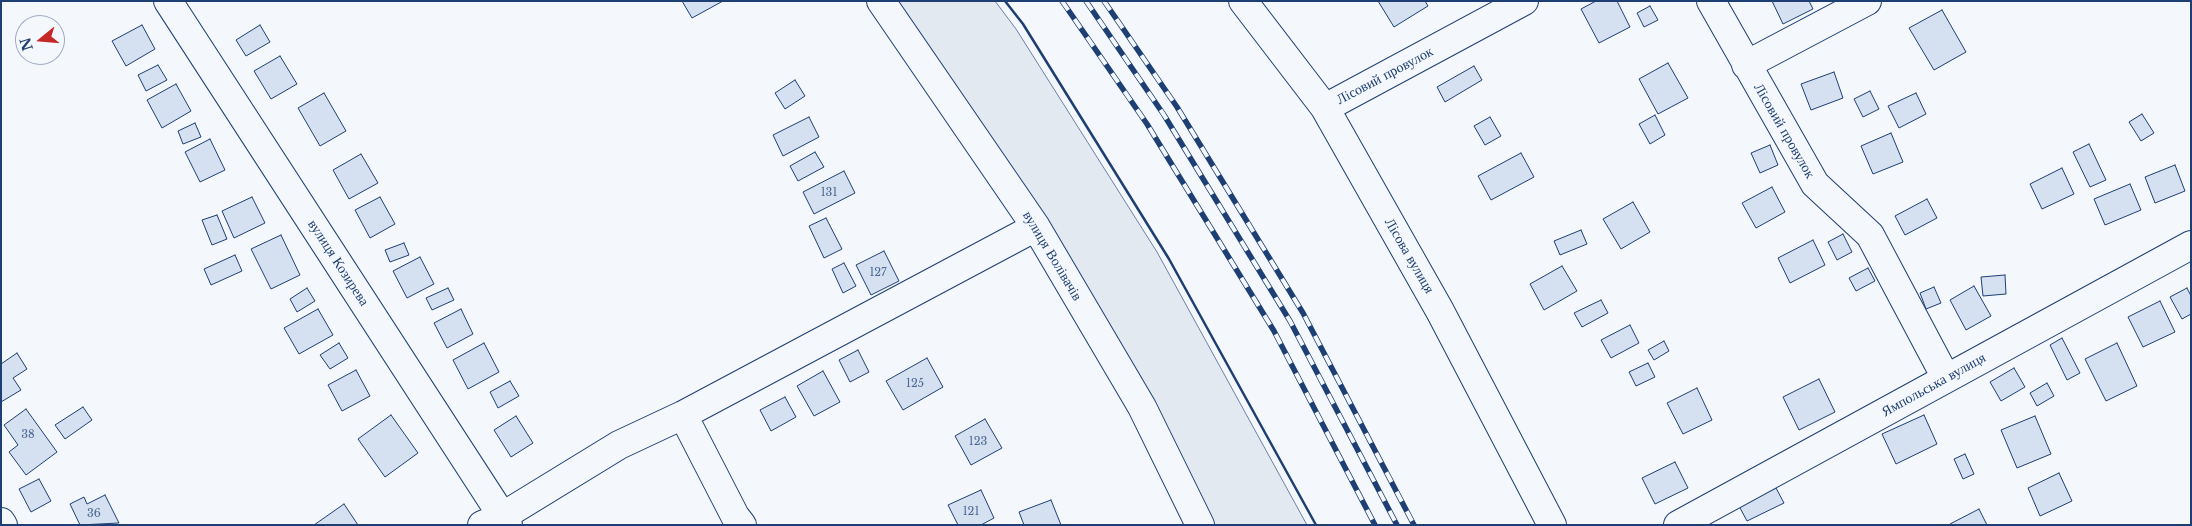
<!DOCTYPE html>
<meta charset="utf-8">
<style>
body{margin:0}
#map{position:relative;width:2192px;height:526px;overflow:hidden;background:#f4f7fb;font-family:"Libre Baskerville",serif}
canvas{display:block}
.frame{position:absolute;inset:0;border:2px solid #1d3f73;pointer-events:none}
.north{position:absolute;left:15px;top:15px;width:50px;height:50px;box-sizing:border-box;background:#f4f7fb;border:1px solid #9eadc5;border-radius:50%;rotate:253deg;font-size:14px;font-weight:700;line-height:20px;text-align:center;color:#1d3f73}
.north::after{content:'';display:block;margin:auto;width:18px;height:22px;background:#c62828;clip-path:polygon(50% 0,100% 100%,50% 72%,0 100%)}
</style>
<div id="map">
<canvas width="2192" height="526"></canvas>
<div class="frame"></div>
<div class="north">N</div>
</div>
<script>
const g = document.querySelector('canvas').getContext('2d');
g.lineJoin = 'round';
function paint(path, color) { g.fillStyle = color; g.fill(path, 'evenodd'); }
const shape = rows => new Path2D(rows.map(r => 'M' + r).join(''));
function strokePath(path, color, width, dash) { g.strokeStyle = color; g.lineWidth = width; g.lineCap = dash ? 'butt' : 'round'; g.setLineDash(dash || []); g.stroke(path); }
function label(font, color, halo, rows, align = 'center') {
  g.font = font + ' "Libre Baskerville",serif'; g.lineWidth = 4; g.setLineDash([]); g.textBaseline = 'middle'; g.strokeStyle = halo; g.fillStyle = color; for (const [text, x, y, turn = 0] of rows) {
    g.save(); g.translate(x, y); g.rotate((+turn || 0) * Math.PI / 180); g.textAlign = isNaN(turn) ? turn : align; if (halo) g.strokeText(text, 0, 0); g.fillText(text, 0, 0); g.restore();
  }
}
const green = shape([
 [890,1,995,1,1016,29,1157,252,1307,525,1205,525,890,1]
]);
const building = shape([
 [682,1,723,1,692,18,682,1],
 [1378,1,1425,1,1428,6,1394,27,1378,1],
 [1596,1,1617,1,1630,27,1599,43,1581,9,1596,1],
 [1772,1,1809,1,1813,9,1783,24,1772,1],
 [1650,6,1658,20,1644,27,1637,13,1650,6],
 [1942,10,1966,52,1934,70,1909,28,1942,10],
 [142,25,155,49,126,66,112,41,142,25],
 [260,25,270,42,246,56,236,40,260,25],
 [280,56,297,84,271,99,254,71,280,56],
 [1668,63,1688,98,1658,114,1639,79,1668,63],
 [158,65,167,80,146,91,138,75,158,65],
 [1474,66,1482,80,1445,102,1437,87,1474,66],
 [1834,72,1843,98,1811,110,1801,84,1834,72],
 [795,80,805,96,785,109,775,93,795,80],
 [176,84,191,111,162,128,147,100,176,84],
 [1870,91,1879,109,1863,117,1854,99,1870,91],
 [324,93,346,131,320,146,298,108,324,93],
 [1916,93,1926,114,1899,128,1888,106,1916,93],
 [2142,114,2154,133,2141,141,2129,122,2142,114],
 [1655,115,1665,135,1650,144,1639,124,1655,115],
 [809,117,819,137,783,156,773,135,809,117],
 [1490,117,1501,136,1485,145,1474,126,1490,117],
 [195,123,201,137,183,144,178,131,195,123],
 [1891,133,1903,162,1873,174,1861,146,1891,133],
 [210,139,225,170,200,182,185,152,210,139],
 [2089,144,2106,180,2090,187,2073,152,2089,144],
 [1770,145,1778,165,1760,173,1751,153,1770,145],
 [815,152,824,167,798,181,790,166,815,152],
 [1521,153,1534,177,1491,200,1478,176,1521,153],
 [361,154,378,183,349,199,333,170,361,154],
 [2175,165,2185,191,2155,203,2145,177,2175,165],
 [2062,168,2074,194,2042,209,2030,184,2062,168],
 [844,171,855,193,814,214,803,192,844,171],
 [2130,184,2141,210,2105,225,2094,199,2130,184],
 [1772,187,1785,212,1756,228,1742,203,1772,187],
 [252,197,265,223,234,238,222,211,252,197],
 [380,197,395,224,370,238,355,210,380,197],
 [1927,199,1937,218,1905,235,1895,216,1927,199],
 [1633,202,1650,232,1621,249,1603,219,1633,202],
 [217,215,227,239,212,245,202,220,217,215],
 [826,218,842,249,824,258,809,226,826,218],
 [1581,230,1587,244,1560,255,1554,241,1581,230],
 [1843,234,1852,252,1837,260,1828,242,1843,234],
 [281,235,300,275,271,289,251,249,281,235],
 [1813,240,1825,265,1790,283,1778,258,1813,240],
 [404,243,409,255,390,262,385,250,404,243],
 [884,251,899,281,871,295,856,265,884,251],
 [235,255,242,271,211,285,204,269,235,255],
 [420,257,434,284,407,298,393,271,420,257],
 [844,263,856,286,843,293,832,269,844,263],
 [1562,266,1577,291,1544,310,1530,284,1562,266],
 [1868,268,1875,281,1856,291,1849,278,1868,268],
 [2005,275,2006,294,1983,296,1981,277,2005,275],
 [1974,286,1991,316,1966,330,1950,300,1974,286],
 [1934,287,1941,303,1926,309,1920,293,1934,287],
 [307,288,315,301,297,312,290,299,307,288],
 [448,288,454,300,432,310,426,298,448,288],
 [2187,288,2191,296,2191,314,2182,319,2170,297,2187,288],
 [1601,300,1608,313,1582,327,1574,313,1601,300],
 [2160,301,2175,332,2143,347,2128,317,2160,301],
 [318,309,333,335,299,354,284,328,318,309],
 [461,309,473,334,447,348,434,323,461,309],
 [1630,325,1639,343,1611,358,1601,340,1630,325],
 [2062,338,2080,373,2067,380,2050,345,2062,338],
 [1664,341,1669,351,1654,360,1648,350,1664,341],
 [339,343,348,358,330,369,320,355,339,343],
 [484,343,499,372,468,389,453,360,484,343],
 [2117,343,2137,386,2106,401,2085,359,2117,343],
 [858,350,869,372,850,382,839,360,858,350],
 [17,353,27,369,13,378,21,390,1,402,1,364,17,353],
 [927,358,943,387,903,410,886,381,927,358],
 [1648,363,1655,377,1636,386,1629,372,1648,363],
 [2014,368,2025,387,2001,401,1990,382,2014,368],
 [356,370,370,396,342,411,328,385,356,370],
 [823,371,840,402,814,416,797,386,823,371],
 [1819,379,1835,412,1799,430,1783,397,1819,379],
 [510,381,519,396,498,408,490,392,510,381],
 [2047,383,2054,396,2037,406,2030,393,2047,383],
 [1697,388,1712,420,1683,434,1667,403,1697,388],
 [785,397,796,417,771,431,760,410,785,397],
 [83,407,92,420,65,439,55,425,83,407],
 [26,409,57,452,26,475,9,452,18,445,4,425,26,409],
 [391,415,418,453,385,477,358,439,391,415],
 [1924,415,1937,444,1896,464,1882,434,1924,415],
 [516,416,533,443,511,457,494,430,516,416],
 [2035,416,2051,454,2017,468,2001,430,2035,416],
 [985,419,1002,448,971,465,955,436,985,419],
 [1965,454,1974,474,1963,479,1954,459,1965,454],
 [1675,462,1688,488,1655,504,1642,478,1675,462],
 [2059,473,2072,501,2040,516,2028,488,2059,473],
 [39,479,51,501,31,512,19,489,39,479],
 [1776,488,1784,503,1747,521,1739,506,1776,488],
 [981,490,994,518,981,525,958,525,948,505,981,490],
 [105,495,119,523,80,525,70,504,84,497,87,504,105,495],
 [1051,500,1061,525,1024,525,1019,512,1051,500],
 [344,504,358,525,314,525,344,504],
 [1979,509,1987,525,1950,525,1950,524,1979,509]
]);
const minor = shape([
 [168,1,508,525],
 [881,1,1036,227,1142,407,1200,525],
 [1243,1,1325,108,1440,311,1552,525],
 [1711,1,1815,184,1870,235,1946,378],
 [1746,65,1867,1],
 [1325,108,1524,1],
 [683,415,735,516,742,525],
 [1,522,3,525],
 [482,525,503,516,619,445,683,415,1036,227],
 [1678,525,2191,245]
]);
const rail = shape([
 [1062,1,1147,124,1274,331,1375,525],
 [1086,1,1164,115,1290,321,1397,525],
 [1104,1,1177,107,1303,313,1414,525]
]);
const wall = shape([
 [1005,1,1023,24,1169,259,1316,525]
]);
const numberNames = [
 ["131",829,193],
 ["127",878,273],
 ["125",915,384],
 ["38",28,435],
 ["123",978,442],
 ["121",971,512],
 ["36",94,514]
];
const streetNames = [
 ["Лісовий провулок",1385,76,-28],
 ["Лісовий провулок",1784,131,60],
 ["вулиця Волівачів",1052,256,59],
 ["Лісова вулиця",1409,256,60],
 ["вулиця Козирева",338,263,57],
 ["Ямпольська вулиця",1934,385,-29]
];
paint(green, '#e3e9f0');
strokePath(green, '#687fa3', 1);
paint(building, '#d5e0f0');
strokePath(building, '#1d3f73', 1);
strokePath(minor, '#1d3f73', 30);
strokePath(minor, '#f4f7fb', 28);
strokePath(rail, '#1d3f73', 5.5);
strokePath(rail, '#f4f7fb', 4, [11]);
strokePath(wall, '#1d3f73', 2.5);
label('11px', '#4b6792', null, numberNames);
label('14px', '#1d3f73', '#f4f7fb', streetNames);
</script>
